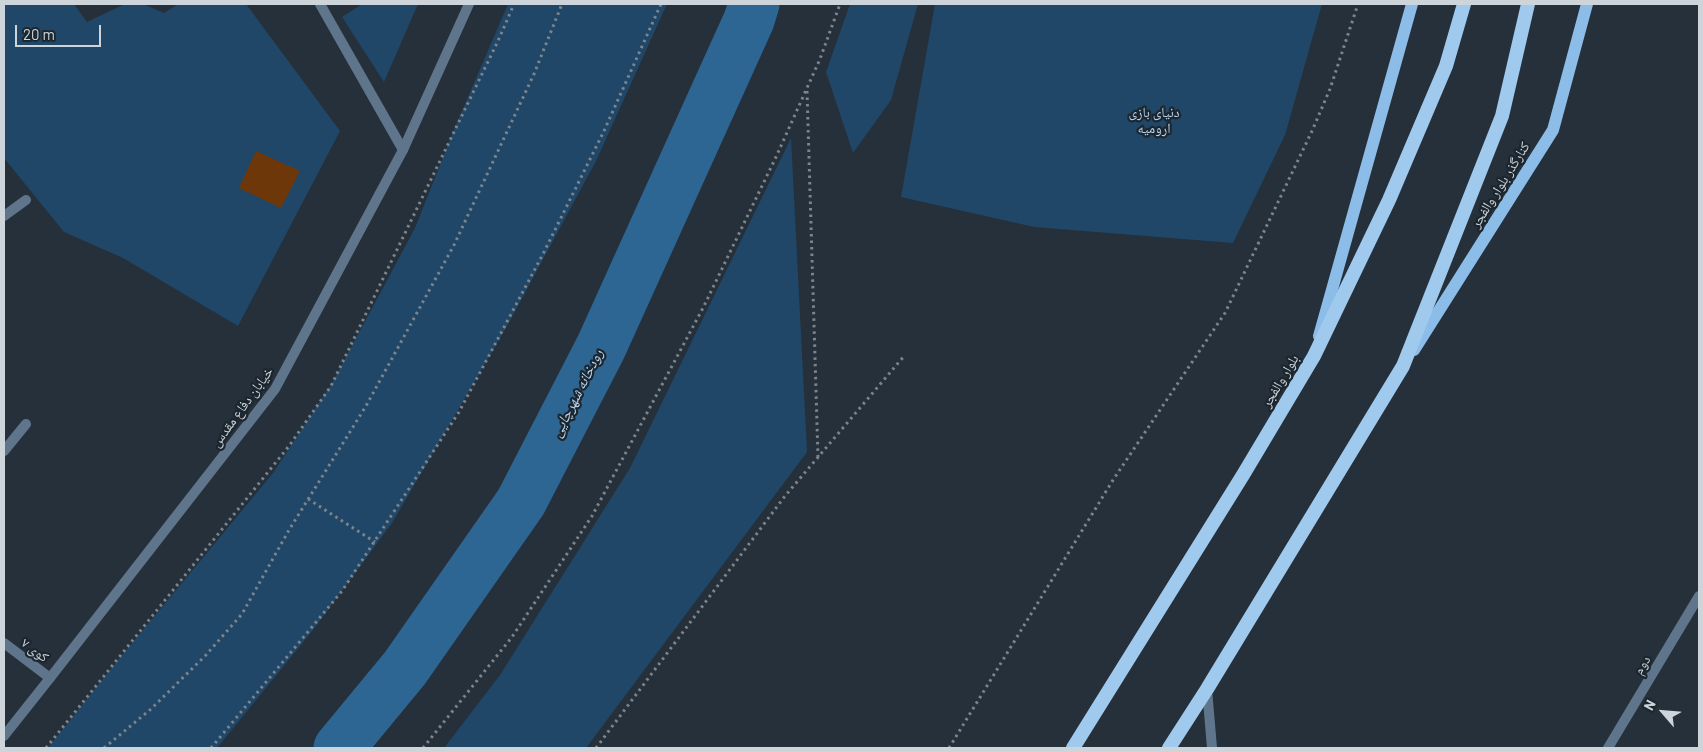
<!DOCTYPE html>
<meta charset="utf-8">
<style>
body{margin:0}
#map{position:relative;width:1703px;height:752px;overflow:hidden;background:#25303a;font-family:Barlow,sans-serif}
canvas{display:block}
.frame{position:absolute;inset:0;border:5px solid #cdd4da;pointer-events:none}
.north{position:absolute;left:1638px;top:687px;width:50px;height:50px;-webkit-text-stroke:4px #1c262f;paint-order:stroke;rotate:297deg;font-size:14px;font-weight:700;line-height:20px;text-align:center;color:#cdd4da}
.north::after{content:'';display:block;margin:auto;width:18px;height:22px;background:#cdd4da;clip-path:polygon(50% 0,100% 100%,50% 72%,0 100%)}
.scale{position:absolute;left:15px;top:25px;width:86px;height:22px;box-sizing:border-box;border:2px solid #cdd4da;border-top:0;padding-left:6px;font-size:15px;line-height:18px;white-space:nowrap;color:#cdd4da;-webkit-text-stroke:4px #1c262f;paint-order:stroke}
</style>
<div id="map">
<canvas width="1703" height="752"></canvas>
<div class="frame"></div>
<div class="north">N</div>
<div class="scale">20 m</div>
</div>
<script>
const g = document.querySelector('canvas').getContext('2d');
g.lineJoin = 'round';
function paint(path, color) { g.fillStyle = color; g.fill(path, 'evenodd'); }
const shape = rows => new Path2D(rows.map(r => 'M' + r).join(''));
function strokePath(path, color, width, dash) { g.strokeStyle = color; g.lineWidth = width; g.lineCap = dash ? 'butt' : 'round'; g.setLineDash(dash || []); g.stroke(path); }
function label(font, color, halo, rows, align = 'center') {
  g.font = font + ' Barlow,"Noto Naskh Arabic",sans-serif'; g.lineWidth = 4.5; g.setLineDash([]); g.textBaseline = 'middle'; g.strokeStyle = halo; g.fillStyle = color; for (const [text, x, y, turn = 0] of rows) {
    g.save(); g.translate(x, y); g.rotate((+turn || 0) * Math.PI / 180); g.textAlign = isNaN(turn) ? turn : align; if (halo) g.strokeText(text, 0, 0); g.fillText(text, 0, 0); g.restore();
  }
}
const green = shape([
 [4,4,74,4,87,22,125,4,143,4,164,13,178,4,246,4,340,131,238,326,123,258,64,232,4,158],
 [362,4,418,4,384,82,342,17],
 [508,4,667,4,596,161,507,326,392,523,313,630,217,748,48,748,105,676,273,473,332,383,415,228,453,132],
 [850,4,918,4,891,100,853,153,826,72],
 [935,4,1322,4,1285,135,1233,243,1034,227,901,197],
 [791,138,807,452,586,748,444,748,500,675,630,468]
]);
const river = shape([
 [339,748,405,668,521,502,601,347,749,20,754,4]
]);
const building = shape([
 [256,151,300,171,281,208,239,188]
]);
const path = shape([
 [807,91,818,457],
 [308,499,375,542],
 [46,748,289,446,331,386,498,41,514,4],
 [104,748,151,709,206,655,242,614,289,530,366,406,454,245,534,74,562,4],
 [211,748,342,591,459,412,544,252,604,131,661,4],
 [423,748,512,637,592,516,704,306,776,157,820,59,840,4],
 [596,748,785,496,905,355],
 [949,748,1113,480,1225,313,1312,131,1330,89,1358,4]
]);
const service = shape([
 [320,4,403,150]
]);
const minor = shape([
 [4,216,26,200],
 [4,451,26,424],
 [4,643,50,678],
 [1608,748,1699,596]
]);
const tertiary = shape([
 [1207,689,1212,748],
 [4,736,50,678,275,389,403,150,469,4]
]);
const primary = shape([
 [1319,336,1412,4],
 [1414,350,1553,130,1587,4]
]);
const trunk = shape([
 [1073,748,1243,475,1314,356,1389,200,1446,66,1464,4],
 [1169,748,1207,689,1403,366,1502,116,1528,4]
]);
const parkNames = [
 ["دنیای بازی",1154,112],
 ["ارومیه",1154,128]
];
const streetNames = [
 ["کنارگذر بلوار والفجر",1500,185,-58],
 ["بلوار والفجر",1280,381,-59],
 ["خیابان دفاع مقدس",242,407,-54],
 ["کوی ۷",35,650,37],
 ["دوم",1642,665,-59]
];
const waterNames = [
 ["رودخانه شهرچایی",577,393,-63]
];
paint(green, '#204767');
strokePath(river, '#2d6593', 51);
paint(building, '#6e3709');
strokePath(path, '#7c858d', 3, [2.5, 4]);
strokePath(service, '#5f758b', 10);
strokePath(minor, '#5f758b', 10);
strokePath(tertiary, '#5f758b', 10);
strokePath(primary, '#8cbce8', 12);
strokePath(trunk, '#a0c9ee', 14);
label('14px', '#b7d5f1', '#1c262f', parkNames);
label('14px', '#cdd4da', '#1c262f', streetNames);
label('italic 15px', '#b7d5f1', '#1c262f', waterNames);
</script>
